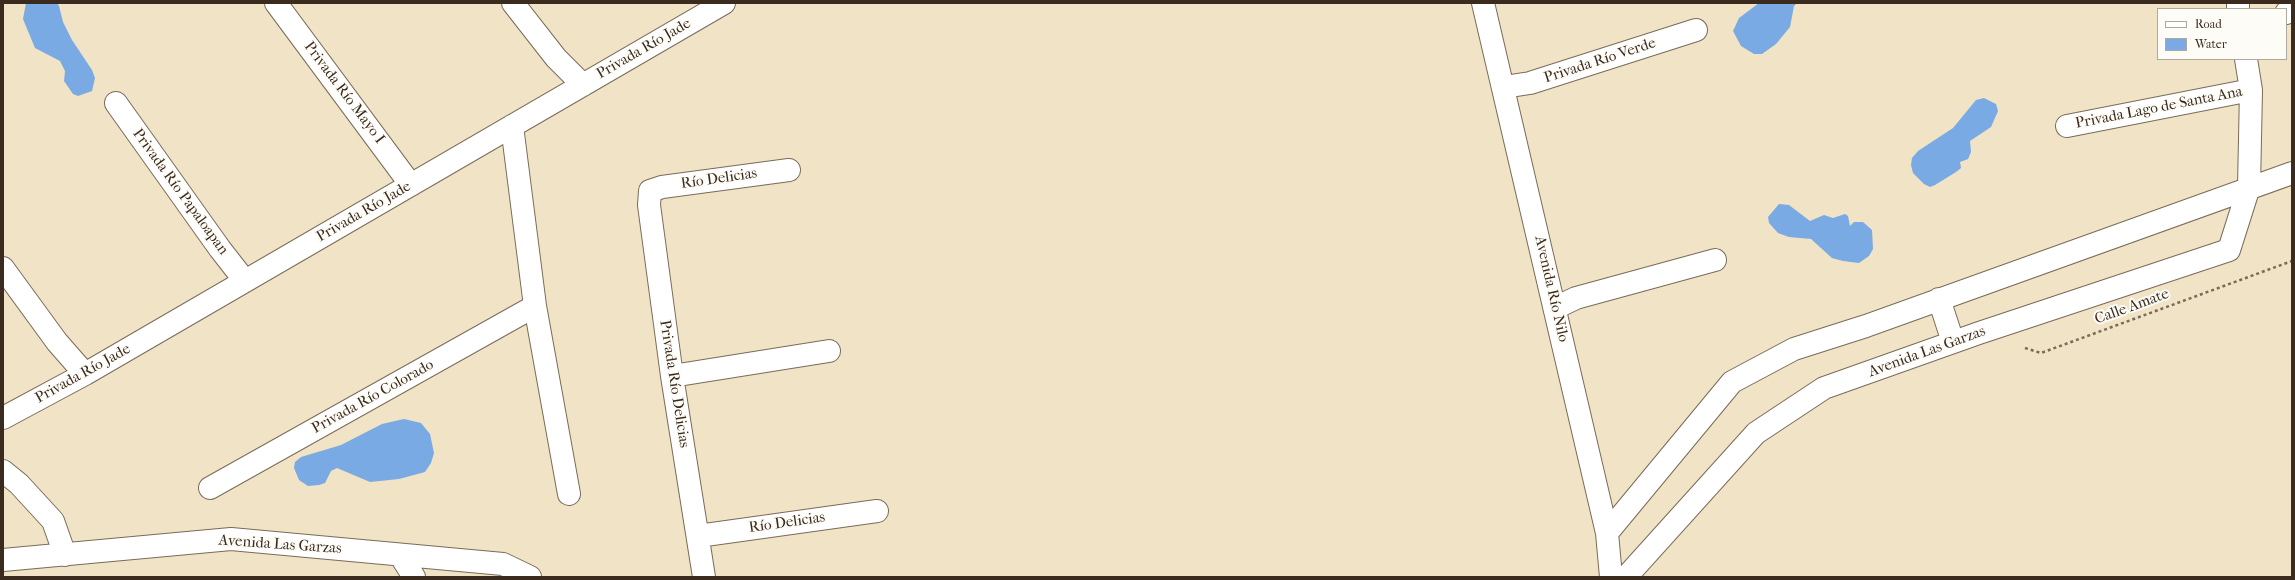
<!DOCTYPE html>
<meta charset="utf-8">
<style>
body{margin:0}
#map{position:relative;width:2295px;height:580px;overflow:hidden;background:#f0e3c6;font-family:"IM FELL French Canon",serif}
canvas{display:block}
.frame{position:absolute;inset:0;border:4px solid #3b2a1e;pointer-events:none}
.legend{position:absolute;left:2157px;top:8px;width:130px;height:52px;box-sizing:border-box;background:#fdfcf7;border:1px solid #afa8a0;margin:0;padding:5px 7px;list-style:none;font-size:12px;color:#3b2a1e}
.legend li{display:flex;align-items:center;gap:8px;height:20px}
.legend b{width:20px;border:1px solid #afa8a0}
</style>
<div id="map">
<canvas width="2295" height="580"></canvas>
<div class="frame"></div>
<ul class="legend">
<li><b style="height:5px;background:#fff"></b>Road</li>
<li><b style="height:11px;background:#79aae4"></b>Water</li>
</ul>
</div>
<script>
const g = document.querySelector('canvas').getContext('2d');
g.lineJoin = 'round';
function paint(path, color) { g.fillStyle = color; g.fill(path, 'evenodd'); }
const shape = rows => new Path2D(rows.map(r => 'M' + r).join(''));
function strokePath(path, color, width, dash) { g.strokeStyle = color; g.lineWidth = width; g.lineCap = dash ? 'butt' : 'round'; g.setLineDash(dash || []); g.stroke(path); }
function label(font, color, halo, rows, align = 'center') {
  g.font = font + ' "IM FELL French Canon",serif'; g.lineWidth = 4; g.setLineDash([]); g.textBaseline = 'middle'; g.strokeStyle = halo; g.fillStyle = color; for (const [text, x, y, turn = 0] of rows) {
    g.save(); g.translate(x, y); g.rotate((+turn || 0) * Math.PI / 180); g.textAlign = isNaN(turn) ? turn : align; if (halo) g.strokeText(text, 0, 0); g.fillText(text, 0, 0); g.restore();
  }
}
const water = shape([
 [26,3,57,3,59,6,63,22,72,40,92,70,95,78,92,91,78,96,73,94,64,81,65,71,60,61,35,48,23,19],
 [1759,3,1797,3,1794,6,1790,27,1776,44,1762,54,1754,54,1741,46,1733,31,1739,18],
 [1984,98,1996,104,1998,111,1991,127,1970,141,1971,152,1968,159,1960,162,1961,168,1956,172,1935,185,1930,187,1924,184,1913,173,1911,165,1912,158,1918,151,1953,128,1976,100],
 [1779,204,1789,205,1810,221,1824,215,1833,218,1845,214,1848,216,1850,226,1854,222,1863,222,1872,230,1873,249,1869,256,1859,263,1843,261,1832,258,1811,239,1789,237,1778,233,1769,223,1768,217],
 [404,419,421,423,430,434,434,453,431,463,425,472,399,479,370,482,337,468,331,471,325,483,319,485,308,486,299,480,294,468,295,462,301,457,341,445,382,424]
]);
const path = shape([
 [2025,348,2041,353,2292,261]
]);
const minor = shape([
 [276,3,411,185],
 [513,3,556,58,583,85],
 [1483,3,1607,533,1611,577],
 [2238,3,2238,9],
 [2286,13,2292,11],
 [1504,87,1530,83,1696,30],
 [116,103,220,249,245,281],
 [512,126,535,306,569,494],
 [2067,126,2251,90],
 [3,268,57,342,85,374],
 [1939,299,1953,342],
 [1555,308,1576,298,1715,260],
 [672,376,829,351],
 [3,418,85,374,724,3],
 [3,471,19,484,53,521,65,555],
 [210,488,535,306],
 [1607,533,1732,382,1794,349,1866,326,2292,173],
 [698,536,877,511],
 [400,555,414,577],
 [3,560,231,539,503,564,530,577],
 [704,577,672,376,649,205,650,191,662,187,789,170],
 [1626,577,1756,433,1824,388,1979,333,2229,250,2249,187,2251,90,2246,59]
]);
const streetNames = [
 ["Privada Río Jade",644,49,-30],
 ["Privada Río Verde",1600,61,-18],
 ["Privada Río Mayo I",344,93,53],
 ["Privada Lago de Santa Ana",2159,108,-11],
 ["Río Delicias",719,179,-8],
 ["Privada Río Papaloapan",180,192,54],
 ["Privada Río Jade",364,212,-30],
 ["Avenida Río Nilo",1551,289,77],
 ["Calle Amate",2132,307,-20],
 ["Avenida Las Garzas",1927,352,-20],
 ["Privada Río Jade",83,374,-29],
 ["Privada Río Delicias",674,384,81],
 ["Privada Río Colorado",373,397,-29],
 ["Río Delicias",787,523,-8],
 ["Avenida Las Garzas",280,545,4]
];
paint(water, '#79aae4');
strokePath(minor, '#7a6b59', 24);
strokePath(path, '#7a6b59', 2.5, [3, 3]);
strokePath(minor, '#fff', 22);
label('15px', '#3b2a1e', '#fdfcf7', streetNames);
</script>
